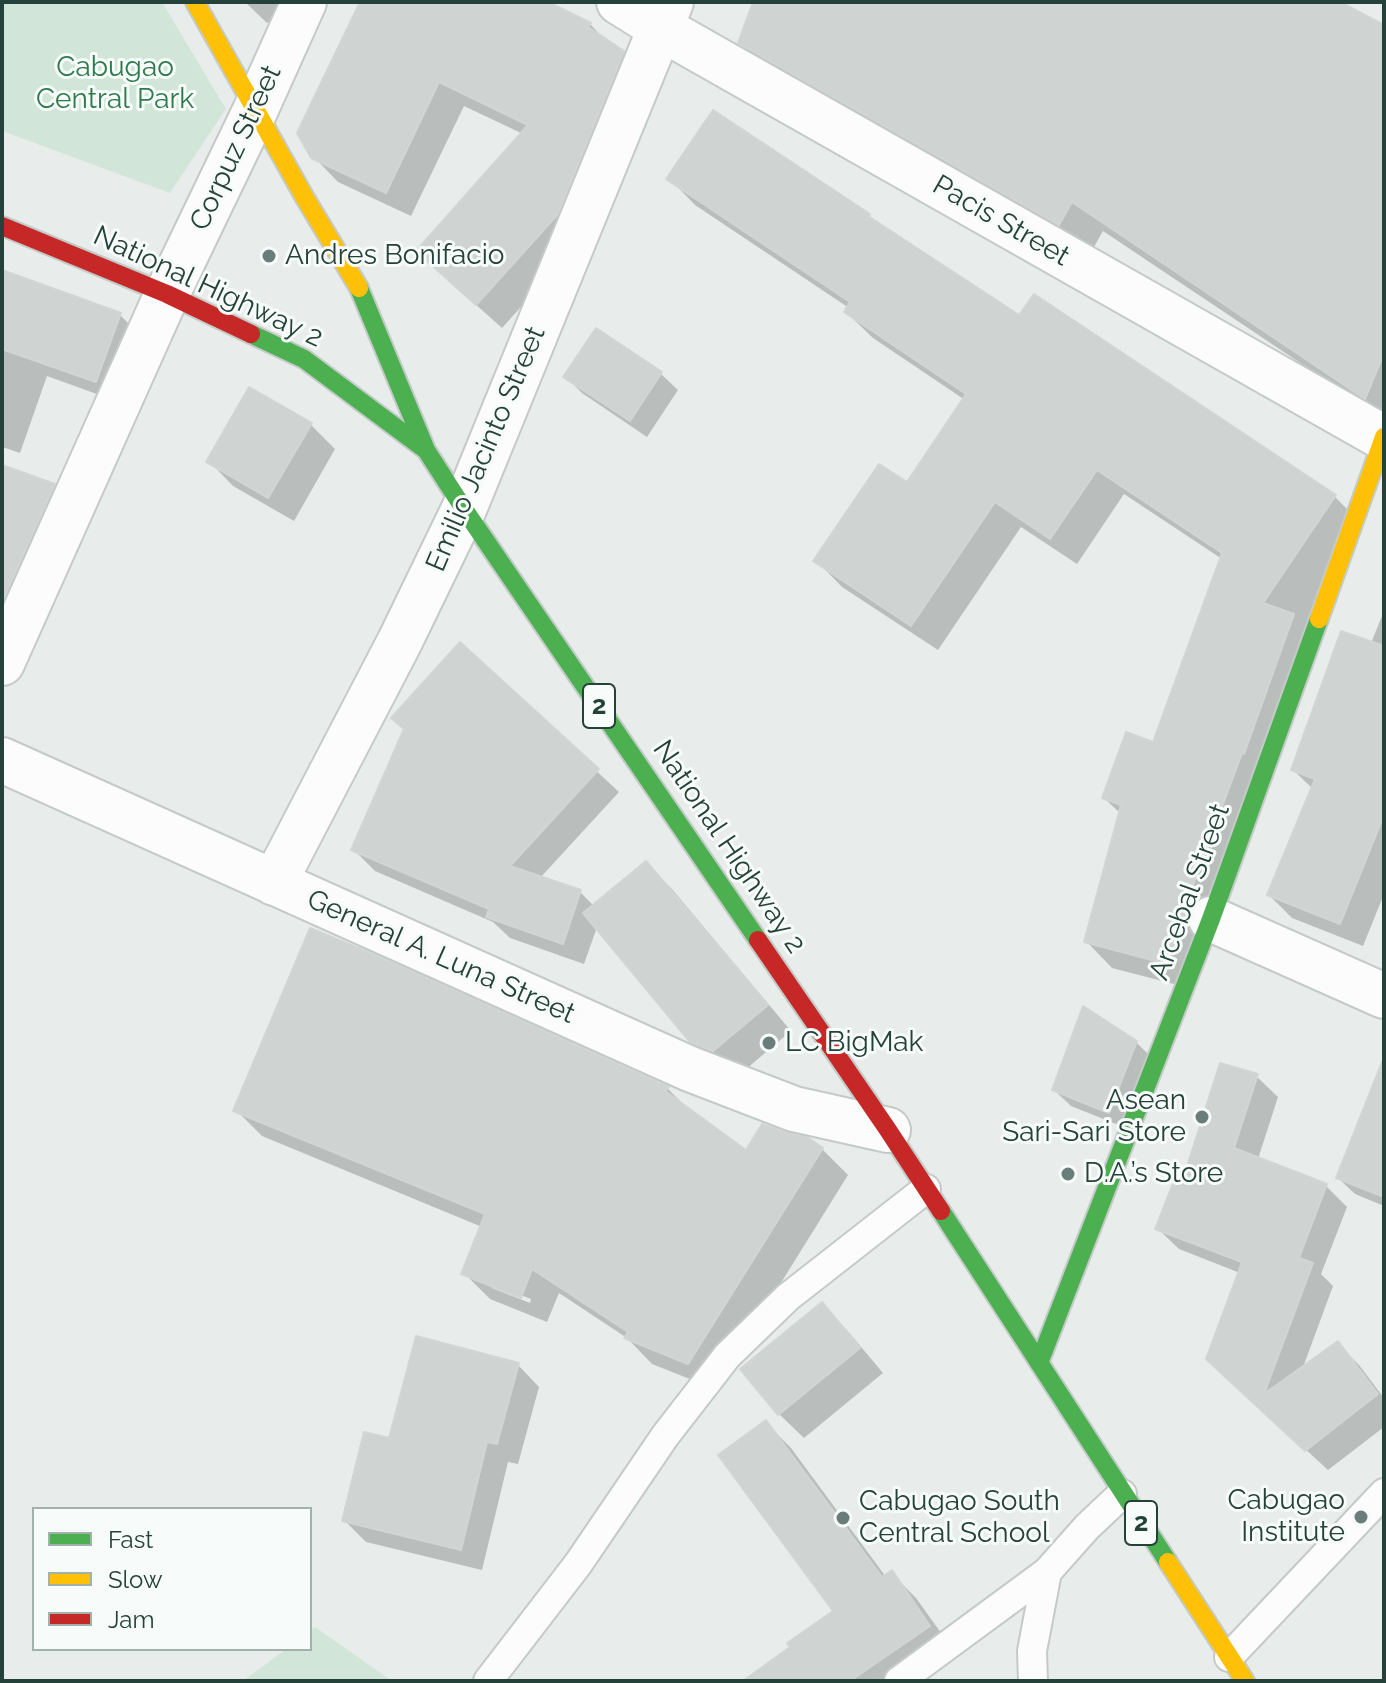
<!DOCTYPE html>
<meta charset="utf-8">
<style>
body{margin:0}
#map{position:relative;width:1386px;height:1683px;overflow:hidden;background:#e8edeb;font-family:Raleway,sans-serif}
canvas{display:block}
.frame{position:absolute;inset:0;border:4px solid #24423a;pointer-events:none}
.legend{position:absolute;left:32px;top:1507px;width:280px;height:144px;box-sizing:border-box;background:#f7fbf9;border:2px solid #a3b1ad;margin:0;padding:10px 14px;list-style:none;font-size:24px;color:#24423a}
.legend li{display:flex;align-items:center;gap:16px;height:40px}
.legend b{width:40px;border:2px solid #a3b1ad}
</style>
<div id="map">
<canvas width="1386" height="1683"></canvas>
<div class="frame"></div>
<ul class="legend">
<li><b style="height:10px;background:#4caf50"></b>Fast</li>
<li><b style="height:10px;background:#ffc107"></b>Slow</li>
<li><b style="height:10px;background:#c62828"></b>Jam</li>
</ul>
</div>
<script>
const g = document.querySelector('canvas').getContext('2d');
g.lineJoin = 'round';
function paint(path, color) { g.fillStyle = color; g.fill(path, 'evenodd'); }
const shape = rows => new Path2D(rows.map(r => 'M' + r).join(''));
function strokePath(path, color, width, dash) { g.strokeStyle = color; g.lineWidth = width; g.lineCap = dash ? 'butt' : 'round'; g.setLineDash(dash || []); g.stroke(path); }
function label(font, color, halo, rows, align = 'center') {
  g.font = font + ' Raleway,sans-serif'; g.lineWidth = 6; g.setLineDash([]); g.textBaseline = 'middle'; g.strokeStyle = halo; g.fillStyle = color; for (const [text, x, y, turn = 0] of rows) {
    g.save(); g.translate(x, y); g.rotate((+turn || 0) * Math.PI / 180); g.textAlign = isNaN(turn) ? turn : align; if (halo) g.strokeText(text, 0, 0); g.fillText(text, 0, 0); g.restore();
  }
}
const green = shape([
 [2,2,162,2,226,109,170,193,2,131],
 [315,1627,392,1681,243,1681,286,1649,310,1649,310,1631]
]);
const shadow = shape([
 [245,2,297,2,267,23],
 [362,2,544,2,590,24,607,42,623,52,648,77,582,239,502,328,443,275,418,251,523,134,464,106,411,216,338,182,313,156],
 [755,2,1335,2,1384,27,1384,419,1103,231,1090,254,771,73,740,42],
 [669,178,868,215,877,224,1020,318,1334,496,1361,523,1193,989,1112,968,1086,941,1121,814,1104,798,1154,744,1222,559,1124,494,1077,564,1021,527,938,650,842,587,816,560,907,485,965,400,873,338,846,312,849,308,695,205],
 [2,272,120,315,140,335,116,401,47,376,20,453,2,447],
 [596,330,661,374,678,390,647,437,582,393,566,377],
 [310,424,335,449,294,521,233,486,209,461],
 [2,467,54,485,70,502,2,654],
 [1382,616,1384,616,1384,894,1363,946,1292,918,1269,895,1313,789,1293,770,1371,643],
 [461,645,619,792,540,878,580,892,595,907,646,864,671,888,791,1031,739,1075,718,1066,692,1040,597,927,584,964,510,938,493,922,375,871,353,849],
 [382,960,668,1089,695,1116,746,1153,822,1149,848,1175,715,1389,652,1364,627,1338,559,1293,547,1322,490,1299,464,1273,482,1227,262,1136,236,1110],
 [492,1284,531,1299,530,1303,492,1288],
 [1136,1042,1153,1059,1126,1128,1071,1106,1054,1090],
 [1256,1076,1278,1097,1258,1159,1326,1186,1347,1207,1321,1274,1333,1286,1302,1370,1338,1344,1359,1365,1384,1398,1384,1427,1328,1470,1230,1380,1240,1273,1179,1249,1157,1228,1185,1179],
 [1384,1121,1384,1206,1355,1194,1338,1178],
 [822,1304,846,1329,883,1373,804,1438,779,1414],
 [518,1365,539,1387,518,1464,508,1462,482,1570,366,1542,344,1520,390,1440],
 [766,1423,791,1448,886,1577,891,1573,916,1598,954,1651,910,1681,747,1681,836,1612]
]);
const building = shape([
 [360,2,548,2,591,23,588,27,624,51,558,214,476,305,416,251,528,125,439,82,386,193,311,158,297,133,360,2],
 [753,2,1340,2,1384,25,1384,353,1365,399,1072,202,1059,225,738,43,753,2],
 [713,110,870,214,868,216,1019,315,1034,294,1336,495,1263,603,1294,614,1244,754,1242,753,1192,888,1195,889,1167,964,1084,942,1121,805,1102,798,1126,732,1153,742,1222,553,1097,470,1050,539,995,502,911,626,813,561,879,464,907,482,966,394,844,312,850,302,666,179,713,110],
 [2,270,121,313,96,382,2,349,2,270],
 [596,328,662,372,630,421,563,377,596,328],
 [249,387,312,423,268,498,206,462,249,387],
 [2,465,55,484,2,602,2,465],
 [1341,631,1384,646,1384,815,1340,924,1267,895,1315,779,1291,770,1341,631],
 [460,642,599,769,510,866,581,890,563,944,486,917,489,909,351,850,404,729,391,718,460,642],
 [646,861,768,1005,713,1051,690,1042,583,913,646,861],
 [310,928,383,958,669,1087,665,1091,746,1150,762,1124,785,1132,807,1137,823,1148,688,1364,624,1338,628,1332,532,1269,521,1298,461,1274,485,1214,233,1111,310,928],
 [1083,1006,1137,1041,1109,1113,1052,1090,1083,1006],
 [1382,1062,1384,1062,1384,1197,1336,1178,1382,1062],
 [1220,1063,1258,1074,1234,1148,1327,1184,1299,1258,1313,1263,1264,1394,1338,1341,1378,1394,1305,1451,1206,1359,1242,1262,1155,1229,1177,1173,1184,1176,1220,1063],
 [822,1302,860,1348,778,1415,740,1369,822,1302],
 [416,1336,519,1363,497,1444,487,1442,461,1550,342,1521,364,1432,389,1438,416,1336],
 [766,1420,882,1577,892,1570,930,1626,850,1681,743,1681,790,1647,787,1643,833,1611,718,1455,766,1420]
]);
const lane = shape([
 [1229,1657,1384,1493],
 [488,1681,578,1564,665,1436,727,1356,788,1297,926,1189],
 [899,1681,1047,1572],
 [1033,1681,1032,1651,1047,1572,1087,1527,1122,1494]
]);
const street = shape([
 [619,2,659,27,1384,438],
 [2,663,167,294,255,111,304,2],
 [2,760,690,1069,794,1109,888,1130],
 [274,883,400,641,464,509,671,2],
 [1211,919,1384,996]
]);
const fast = shape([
 [359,288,426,450],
 [251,334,304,359,426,450,464,509,758,940],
 [941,1211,1168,1562],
 [1039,1363,1211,919,1319,619]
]);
const slow = shape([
 [195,2,305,198,359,288],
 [1319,619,1384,437],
 [1168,1562,1245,1681]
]);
const jam = shape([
 [2,226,167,294,251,334],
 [758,940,888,1130,941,1211]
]);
const markers = [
 [269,256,8,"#697e78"],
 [769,1043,8,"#697e78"],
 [1202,1117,8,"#697e78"],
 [1068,1174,8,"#697e78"],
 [1361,1517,8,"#697e78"],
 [843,1518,8,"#697e78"]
];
const shields = [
 [599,706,32],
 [1141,1523,32]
];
const shieldNames = [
 ["2",599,706],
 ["2",1141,1523]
];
const parkNames = [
 ["Cabugao",115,68],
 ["Central Park",115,100]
];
const streetNames = [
 ["Corpuz Street",236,148,-65],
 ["Pacis Street",1001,221,30],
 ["National Highway 2",208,287,25],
 ["Emilio Jacinto Street",486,449,-67],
 ["National Highway 2",729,847,56],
 ["Arcebal Street",1190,892,-70],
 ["General A. Luna Street",441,957,24]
];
const poiNames = [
 ["Andres Bonifacio",285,256],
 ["LC BigMak",785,1043],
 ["Asean",1186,1101,"right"],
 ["Sari-Sari Store",1186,1133,"right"],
 ["D.A.’s Store",1084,1174],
 ["Cabugao",1345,1501,"right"],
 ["Institute",1345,1533,"right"],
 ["Cabugao South",859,1502],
 ["Central School",859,1534]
];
paint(green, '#d1e6d8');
paint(shadow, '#0003');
paint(building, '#cfd4d2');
strokePath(building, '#d1d6d4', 2);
strokePath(lane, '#c5cac8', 32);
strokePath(street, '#c5cac8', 48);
strokePath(fast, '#c3cbc8', 22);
strokePath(slow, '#c3cbc8', 22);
strokePath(jam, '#c3cbc8', 22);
strokePath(lane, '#fcfcfc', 28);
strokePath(street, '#fcfcfc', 44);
strokePath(fast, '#4caf50', 18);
strokePath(slow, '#ffc107', 18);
strokePath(jam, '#c62828', 18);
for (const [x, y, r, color] of markers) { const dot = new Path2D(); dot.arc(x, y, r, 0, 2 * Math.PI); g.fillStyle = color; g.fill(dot); strokePath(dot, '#f7fbf9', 3); }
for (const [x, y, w] of shields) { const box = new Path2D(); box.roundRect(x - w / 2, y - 22, w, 44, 6); g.fillStyle = '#f7fbf9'; g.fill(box); strokePath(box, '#24423a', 2); }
label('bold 26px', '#24423a', null, shieldNames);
label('28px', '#2d7a4b', '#f7fbf9', parkNames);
label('28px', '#24423a', '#f7fbf9', streetNames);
label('28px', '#24423a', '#f7fbf9', poiNames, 'left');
</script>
